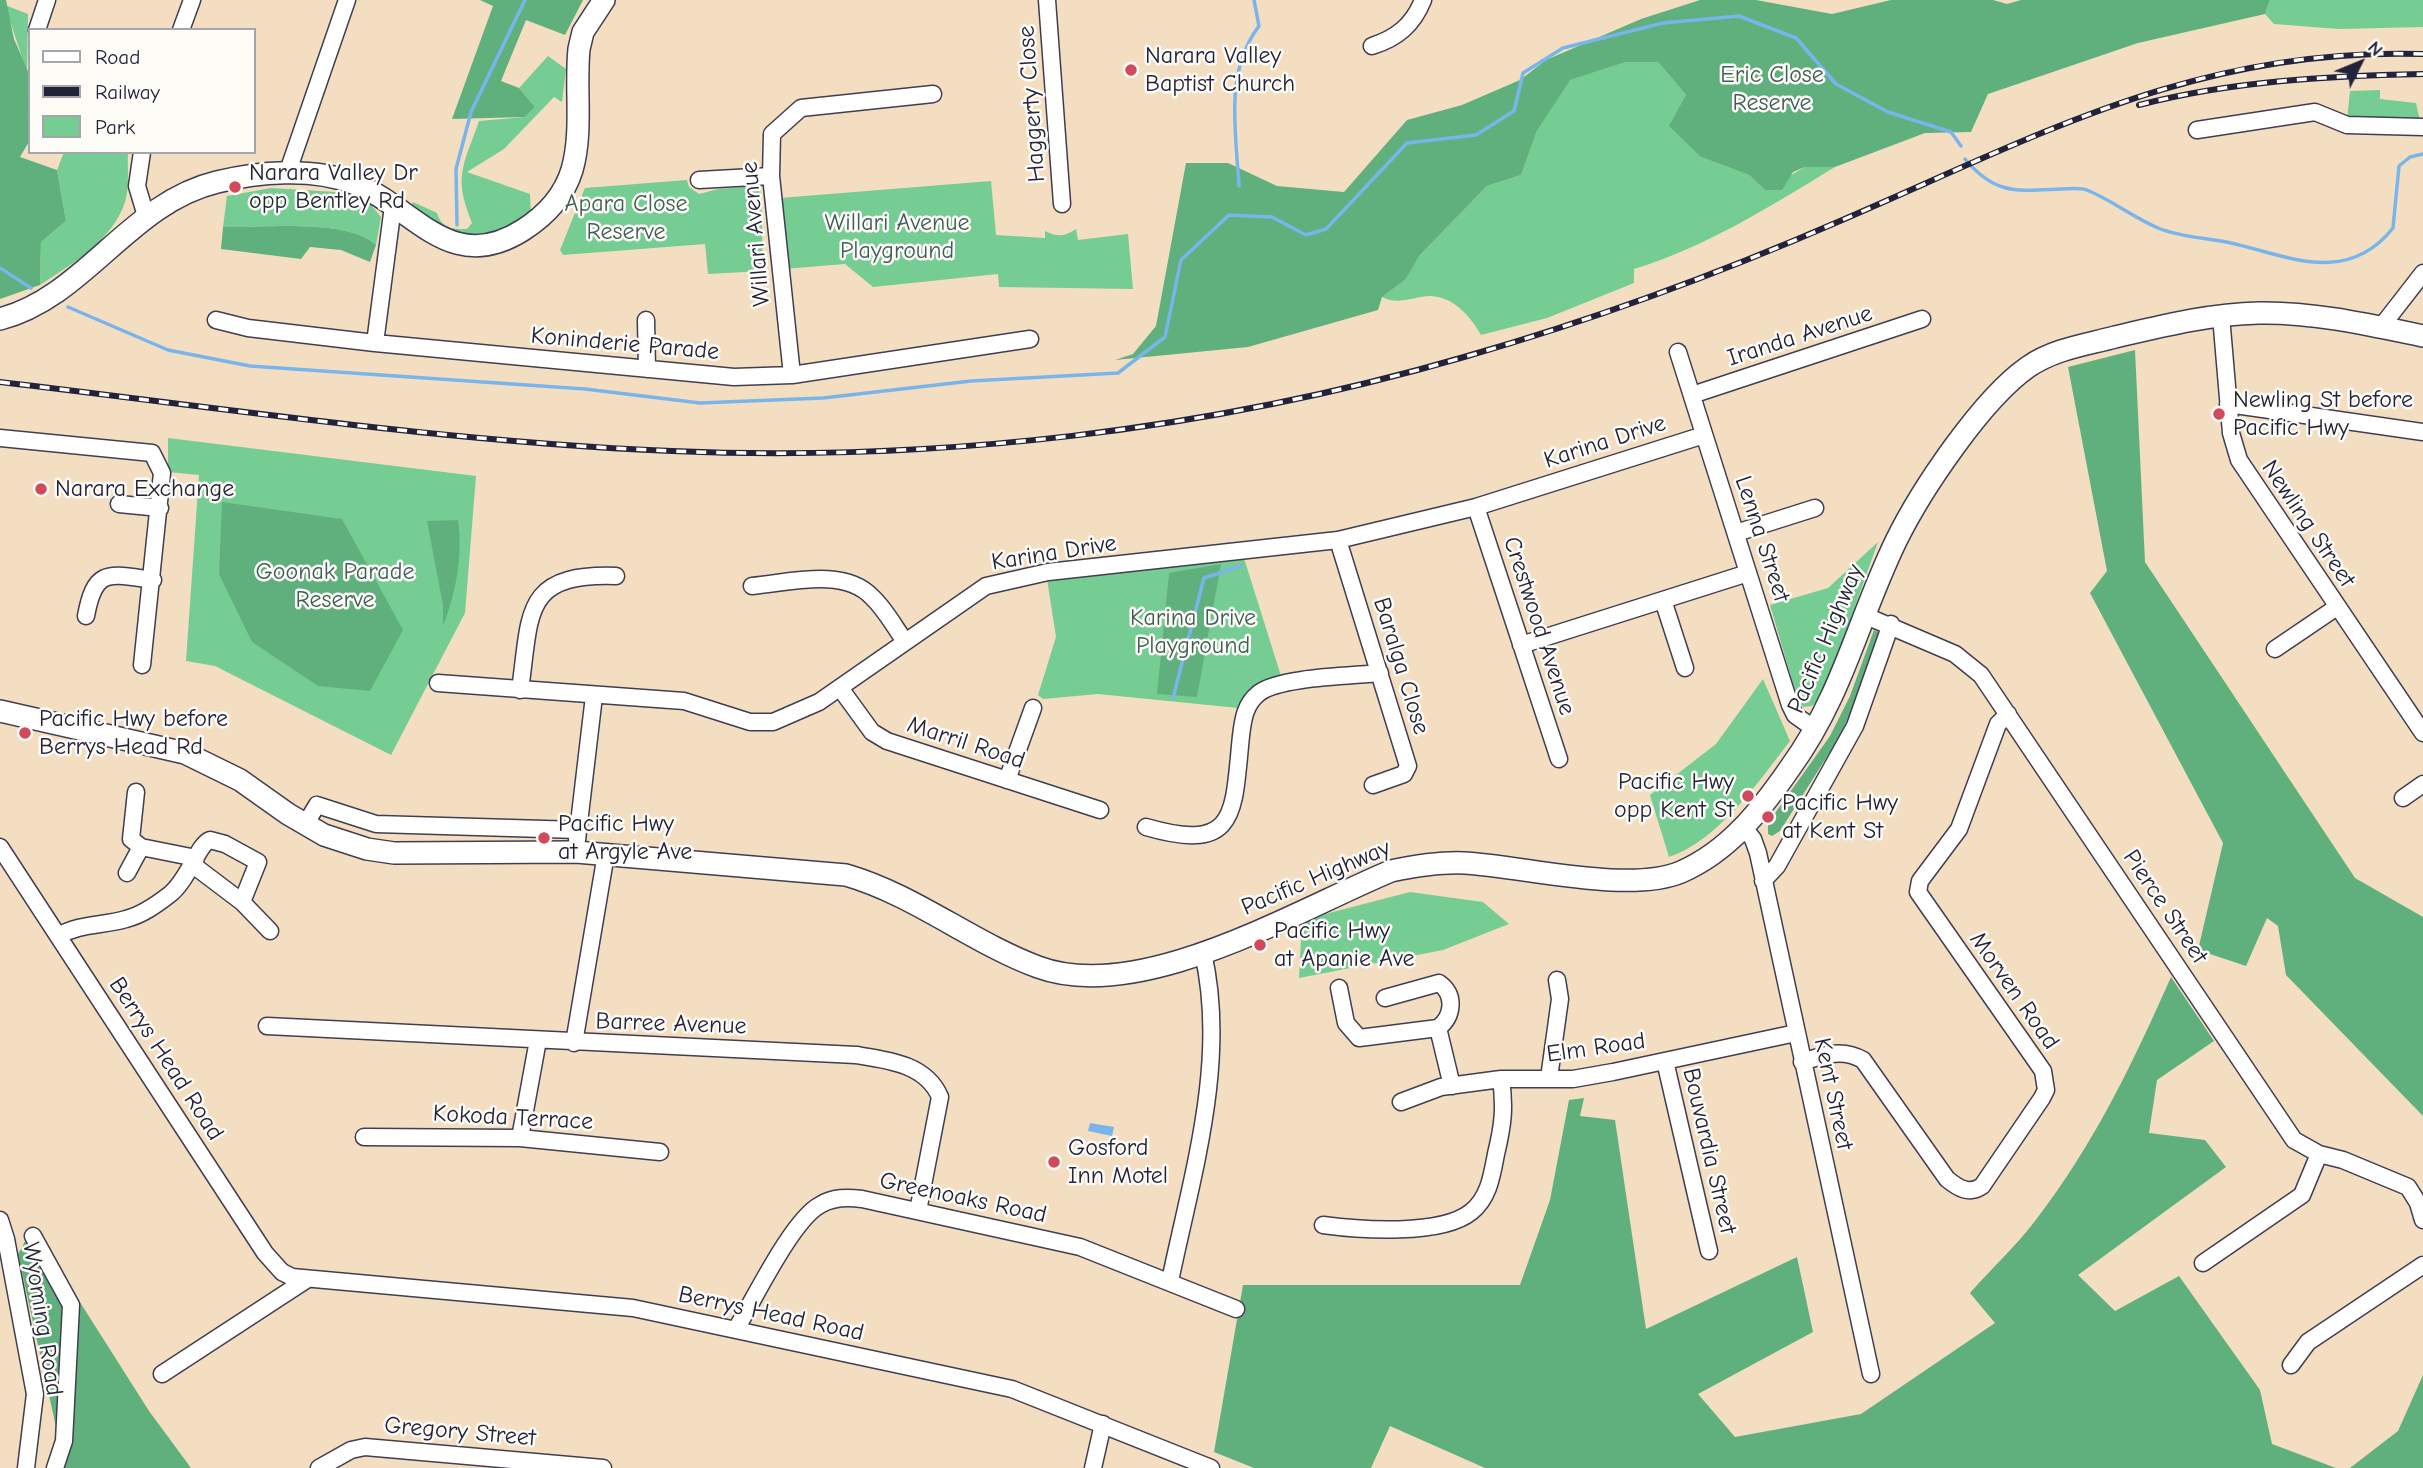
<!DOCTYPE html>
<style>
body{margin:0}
#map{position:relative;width:2423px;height:1468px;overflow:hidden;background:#f3dec1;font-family:"Comic Neue",sans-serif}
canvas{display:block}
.legend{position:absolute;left:28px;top:28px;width:228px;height:126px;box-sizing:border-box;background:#fdfcf7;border:2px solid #a5a5ac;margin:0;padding:9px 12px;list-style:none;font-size:21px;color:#22223b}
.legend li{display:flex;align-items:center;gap:14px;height:35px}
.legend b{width:35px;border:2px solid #a5a5ac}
.north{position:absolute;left:2325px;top:28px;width:70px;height:70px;-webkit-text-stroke:5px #fdfcf7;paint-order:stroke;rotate:47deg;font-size:19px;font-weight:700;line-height:28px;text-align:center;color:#22223b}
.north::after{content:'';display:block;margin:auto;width:24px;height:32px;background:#22223b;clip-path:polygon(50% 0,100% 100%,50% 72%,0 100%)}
</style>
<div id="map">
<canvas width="2423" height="1468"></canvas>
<ul class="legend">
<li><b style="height:9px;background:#fff"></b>Road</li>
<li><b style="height:9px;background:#22223b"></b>Railway</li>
<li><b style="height:19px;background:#75cd93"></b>Park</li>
</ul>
<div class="north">N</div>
</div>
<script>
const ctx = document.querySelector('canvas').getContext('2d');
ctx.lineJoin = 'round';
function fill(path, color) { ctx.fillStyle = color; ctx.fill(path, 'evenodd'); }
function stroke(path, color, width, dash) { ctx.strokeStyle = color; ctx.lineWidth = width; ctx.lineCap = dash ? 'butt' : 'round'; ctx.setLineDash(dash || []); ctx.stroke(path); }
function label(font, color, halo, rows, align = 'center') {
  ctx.font = font + ' "Comic Neue",sans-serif'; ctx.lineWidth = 5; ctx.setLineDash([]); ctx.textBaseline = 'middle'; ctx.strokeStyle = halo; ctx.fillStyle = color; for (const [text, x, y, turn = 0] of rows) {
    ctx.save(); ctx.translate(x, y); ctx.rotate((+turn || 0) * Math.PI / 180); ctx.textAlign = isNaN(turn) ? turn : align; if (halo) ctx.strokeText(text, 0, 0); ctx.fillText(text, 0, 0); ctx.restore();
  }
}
fill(new Path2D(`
 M2270 0H2423V27L2339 29 2274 24 2265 14Z
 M5 5 28 14 27 73Z
 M548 56 566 69 562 102 554 97 504 149 467 172 530 194 531 216C483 245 453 240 410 207L413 202 437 213C442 229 453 229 467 229L472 223C453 176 463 167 479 121L525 117 535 107 519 88Z
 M1626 62H1658L1686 95 1701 157 1749 175 1765 190 1805 167H1835C1771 206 1706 247 1634 269V283L1547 318 1481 335C1471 317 1454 297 1431 296 1413 296 1399 306 1382 297L1405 280 1414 261 1487 186 1521 175 1537 131 1569 80Z
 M2380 90V99L2416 103 2420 121 2347 120 2350 91Z
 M64 152H128C127 167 130 187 125 202 113 240 72 264 40 285L41 242 66 221 57 170Z
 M687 180 689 187 699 194 718 189 753 186 761 193 763 271 708 274 705 244 563 255 560 250 585 188Z
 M991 181 996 235 1045 238V231C1057 237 1064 237 1076 229L1078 240 1128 234 1133 289 999 287 998 274 873 287 845 264 784 269 780 198Z
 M271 188 351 193 370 204 381 217 376 245C348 218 262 228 223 227L227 196Z
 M168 438 476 476 465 613 391 755 215 666 186 661 199 475 168 472Z
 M1878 542 1824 693 1812 706 1803 707 1798 701 1770 605 1828 588Z
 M1243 555 1281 676C1260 680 1248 689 1238 708L1098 694 1043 699 1038 695 1056 637 1047 579Z
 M1763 679 1790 741C1759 781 1718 841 1669 857L1650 795 1716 744Z
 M1410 892 1483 902 1509 924 1443 950 1299 978 1302 920Z`), '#75cd93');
fill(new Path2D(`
 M0 0H6L14 39 30 76V140L20 157 57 170 66 221 41 242 40 285 0 299Z
 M480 0H583L565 35 526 20 501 81 519 88 535 107 525 117 452 119 493 6Z
 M1700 0H1756L1832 14 1891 0H1993L2007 4 2021 0H2270L2265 14 2138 43 1988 94 1971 132 1925 133 1835 167H1805L1793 172 1782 190H1765L1749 175 1701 157 1669 126 1686 95 1658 62H1626L1570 80 1537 131 1521 175 1487 186 1419 256 1405 280 1382 297 1378 310 1248 347 1115 360 1133 354 1156 326 1186 163H1228L1277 186 1344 192 1407 120 1462 105 1520 80 1546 60 1641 19Z
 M223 227C262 228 348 218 376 245L370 262 341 250 310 247 301 259 221 249Z
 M2135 350 2145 562 2355 878 2423 917V1116L2286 975 2278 926 2267 918 2246 966 2198 950 2223 843 2090 593 2107 571 2068 367Z
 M222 502 342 519 403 630 370 691 318 686 252 642 219 574Z
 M458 520C463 556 456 593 443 626V605L427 521Z
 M1221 564 1197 697 1157 694 1169 573Z
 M1874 630 1878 632V637L1864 682 1840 736 1780 831 1772 836 1768 834V823L1830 736 1850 696Z
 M2171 977 2214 1041 2157 1080 2149 1133 2205 1140 2226 1167 2078 1275 2115 1311 2179 1276 2260 1390 2272 1444 2336 1468H1485L1390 1426 1371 1468H1254L1214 1452 1243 1285H1520L1550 1200 1569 1100 1584 1098 1580 1116 1615 1120 1646 1329 1797 1257 1813 1332 1698 1394 1735 1437 1861 1414 1995 1323 1970 1293C1991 1269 2016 1246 2035 1221 2093 1146 2133 1063 2171 977Z
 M28 1236 45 1247 149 1411 191 1468H65L18 1254Z
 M2423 1375V1468H2350L2398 1431Z`), '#60b07d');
fill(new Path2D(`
 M1090 1123 1114 1127 1112 1136 1088 1131Z`), '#79b5eb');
stroke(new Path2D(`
 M1965 159C1995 195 2016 191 2060 189 2069 189 2079 187 2087 190 2111 200 2133 217 2158 228 2179 237 2207 238 2231 243 2288 256 2347 286 2393 228L2399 166 2410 157 2423 154
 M1239 186C1236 132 1224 72 1259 26L1254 0
 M457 225 456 169 471 112 525 0
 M0 268 31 288
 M68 307 168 350 250 366 585 389 700 403 823 398 971 381 1118 373 1165 337 1181 260 1229 215 1272 217 1306 235 1326 229 1407 143 1476 135 1514 111 1523 73 1563 48 1663 23 1739 16 1796 38 1836 84 1888 112 1951 132 1961 146
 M1173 698 1204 578 1241 566`), '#79b5eb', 3.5);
const minor = new Path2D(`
 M1047 0 1062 204
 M37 30 47 0
 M181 30 192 0
 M1372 46C1397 38 1413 25 1423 0
 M2197 130 2315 112 2347 125 2423 127
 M142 152 137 186 146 216
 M287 174 347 0
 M699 180 771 176
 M2221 316 2231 433 2239 460 2423 733
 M216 320 248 328 375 343 734 377 792 375 1030 339
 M646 320 647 369
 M2381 327 2423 273
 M375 343 393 206
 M1678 352 1790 705 1795 715 1816 730
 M792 375 771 176 772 134 801 108 933 94
 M1692 395 1922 319
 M2228 404 2423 432
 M0 438 152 453 162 473 142 665
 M119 504 160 508
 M1476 507 1559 759
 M1736 533 1815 508
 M1338 540 1408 766 1404 774 1373 785
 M752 586C788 583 844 567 872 597 885 609 894 626 904 640
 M1663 600 1685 668
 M86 616C95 567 109 574 153 580
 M1866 616 1955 654 1981 675 2294 1140 2319 1154 2343 1160 2408 1187 2418 1203 2423 1220
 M1521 645 1748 573
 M2275 649 2337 607
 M438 683 684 701 750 722H773L819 702 986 586 1048 572 1338 540 1476 507 1704 435
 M840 688 872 732 887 741 1100 810
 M520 690C531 613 522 573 616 576
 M1007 780 1033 708
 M2403 798 2423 784
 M305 825 317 805 376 824 578 830
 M1146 827C1239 854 1233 812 1241 736 1243 719 1245 704 1259 693 1279 677 1352 676 1380 673
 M1744 828 1753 839 1758 853 1871 1374
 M577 840 594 696
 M0 847 265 1253 282 1272 292 1277 633 1308 1012 1389 1211 1468
 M141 847 196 858
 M193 865 242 902 270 931
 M127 873 141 847 131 839 136 792
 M1763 881 1777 866 1855 726 1891 624
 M58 936C81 923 102 926 126 919 142 915 156 905 169 895 188 881 198 844 210 840L225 844 258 862 242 902
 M1339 988 1346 1023 1359 1038 1438 1028
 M1385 998 1439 983C1456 995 1453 1017 1438 1028L1452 1086
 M267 1026 856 1055C888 1060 926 1064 940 1097L918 1211
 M574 1043 606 854
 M1665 1061 1709 1251
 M1802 1062C1824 1055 1842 1048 1863 1060L1947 1179C1958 1188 1969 1195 1982 1186L2042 1098 2046 1090 2043 1071 1918 892 1920 881 1959 829 1998 724 2008 714
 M1549 1078 1560 999 1557 980
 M1401 1102 1441 1087 1501 1079H1573L1613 1072 1796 1033
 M364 1137 520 1138 660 1152
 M520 1138 538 1040
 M0 1220 6 1239 35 1394 26 1468
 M1323 1225C1360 1230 1441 1236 1471 1212 1489 1198 1492 1175 1496 1154 1503 1125 1505 1108 1501 1079
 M33 1236 71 1305 64 1441 55 1468
 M2203 1263 2302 1195 2319 1154
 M1170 1281C1192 1175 1228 1061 1203 953
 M736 1329C754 1300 792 1220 820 1205 833 1197 847 1197 862 1199L1080 1247 1236 1309
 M2291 1365 2308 1342 2423 1265
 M162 1374 306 1280
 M319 1468 351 1450 365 1447 603 1468
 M1093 1468 1103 1424`);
const major = new Path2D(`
 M0 319C85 297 129 203 217 182 258 172 312 167 353 183 414 206 449 277 523 230 545 216 564 196 572 170 583 132 575 88 579 49L583 32 604 0
 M0 711 185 753 240 780 288 814 324 835 367 849 394 853 576 852 846 875C915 895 971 942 1038 967 1140 1005 1297 910 1391 871 1415 866 1439 862 1464 863 1522 866 1629 894 1681 872 1729 851 1761 810 1790 768 1843 695 1858 619 1896 541 1921 490 1982 399 2028 367 2054 349 2085 345 2115 337 2162 326 2210 314 2259 313 2313 312 2370 325 2423 336`);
stroke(minor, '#413e4f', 19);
stroke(major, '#413e4f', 24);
stroke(minor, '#fff', 16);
stroke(major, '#fff', 21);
const rail = new Path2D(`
 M2139 105C2232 81 2327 76 2423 74
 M0 382C223 408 447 442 672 451 937 462 1209 431 1464 357 1593 320 1718 274 1840 221 2040 135 2197 47 2423 54`);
stroke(rail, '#22223b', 6);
stroke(rail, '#fdfcf7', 3.5, [10]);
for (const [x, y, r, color] of [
 [1131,70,7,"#d1495b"],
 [235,187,7,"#d1495b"],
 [2219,414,7,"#d1495b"],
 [41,489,7,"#d1495b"],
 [25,733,7,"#d1495b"],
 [1748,796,7,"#d1495b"],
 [1768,817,7,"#d1495b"],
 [544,838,7,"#d1495b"],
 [1260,945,7,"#d1495b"],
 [1054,1162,7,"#d1495b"]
]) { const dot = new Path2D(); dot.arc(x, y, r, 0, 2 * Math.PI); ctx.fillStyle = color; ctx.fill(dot); stroke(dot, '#fdfcf7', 2.5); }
label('24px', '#22223b', '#fdfcf7', [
 ["Narara Valley",1145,56],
 ["Baptist Church",1145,84],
 ["Narara Valley Dr",249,173],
 ["opp Bentley Rd",249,201],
 ["Newling St before",2233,400],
 ["Pacific Hwy",2233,428],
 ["Narara Exchange",55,489],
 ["Pacific Hwy before",39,719],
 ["Berrys Head Rd",39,747],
 ["Pacific Hwy",1734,782,"right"],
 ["opp Kent St",1734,810,"right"],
 ["Pacific Hwy",1782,803],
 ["at Kent St",1782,831],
 ["Pacific Hwy",558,824],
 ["at Argyle Ave",558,852],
 ["Pacific Hwy",1274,931],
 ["at Apanie Ave",1274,959],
 ["Gosford",1068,1148],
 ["Inn Motel",1068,1176]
], 'left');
label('24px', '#3f5e5a', '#fdfcf7', [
 ["Eric Close",1772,75],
 ["Reserve",1772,103],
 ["Apara Close",626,204],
 ["Reserve",626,232],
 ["Willari Avenue",897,223],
 ["Playground",897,251],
 ["Goonak Parade",335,572],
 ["Reserve",335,600],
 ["Karina Drive",1193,618],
 ["Playground",1193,646]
]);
label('24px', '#22223b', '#fdfcf7', [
 ["Haggerty Close",1032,104,-94],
 ["Willari Avenue",756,234,-95],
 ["Iranda Avenue",1800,336,-18],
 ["Koninderie Parade",625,344,5],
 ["Karina Drive",1605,442,-18],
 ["Newling Street",2308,524,56],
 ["Lenna Street",1762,539,72],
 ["Karina Drive",1054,553,-9],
 ["Crestwood Avenue",1539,626,72],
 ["Pacific Highway",1826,639,-67],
 ["Baralga Close",1401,666,73],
 ["Marril Road",966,743,18],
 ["Pacific Highway",1316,878,-23],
 ["Pierce Street",2165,907,56],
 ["Morven Road",2014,991,55],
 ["Barree Avenue",671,1024,2],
 ["Elm Road",1596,1048,-8],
 ["Berrys Head Road",166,1059,57],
 ["Kent Street",1833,1094,78],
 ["Kokoda Terrace",513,1118,3],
 ["Bouvardia Street",1709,1151,77],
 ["Greenoaks Road",963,1198,12],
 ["Berrys Head Road",771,1314,12],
 ["Wyoming Road",42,1319,81],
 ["Gregory Street",460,1432,5]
]);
</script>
